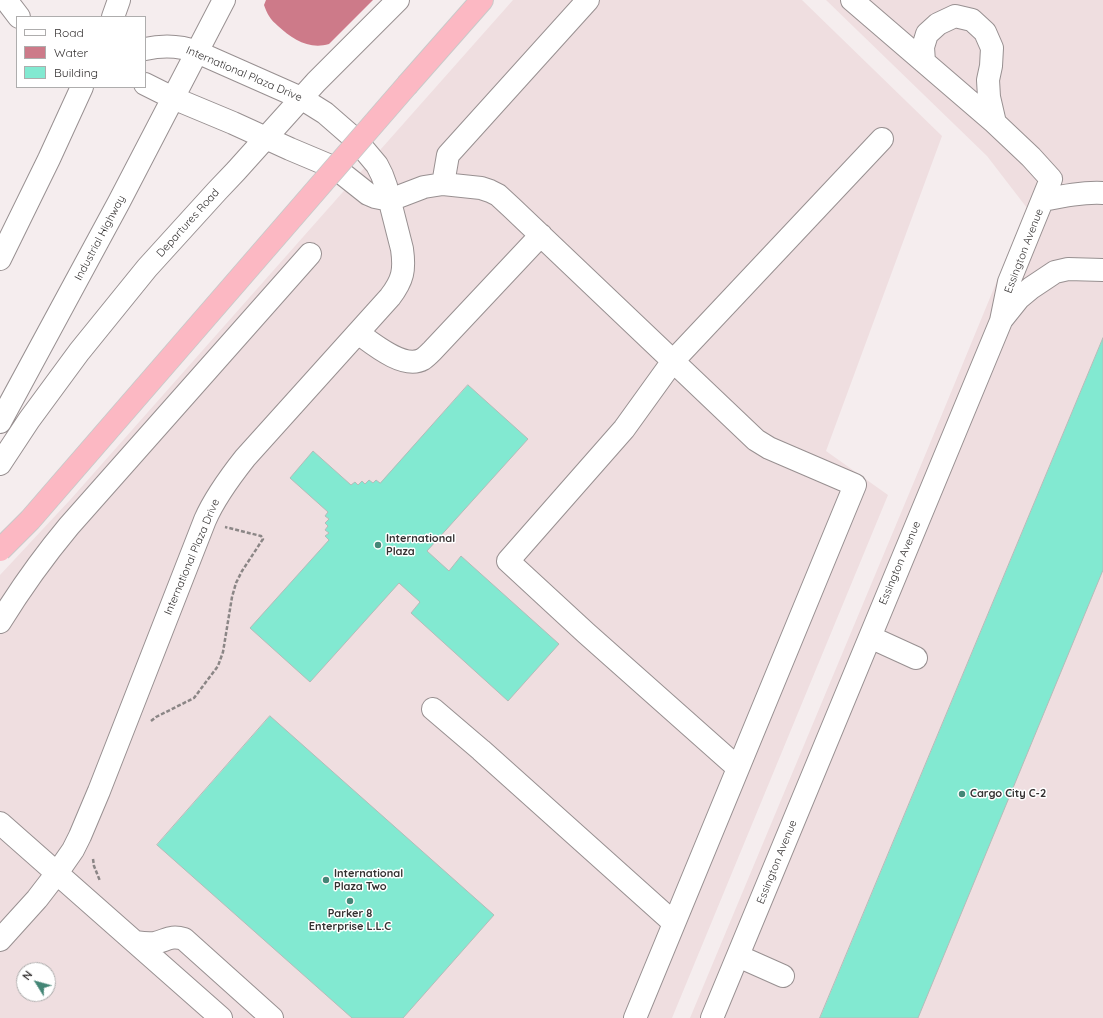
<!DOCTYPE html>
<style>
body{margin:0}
#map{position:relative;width:1103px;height:1018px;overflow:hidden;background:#f5edee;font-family:Quicksand,sans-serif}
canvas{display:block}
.legend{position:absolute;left:16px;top:16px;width:130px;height:72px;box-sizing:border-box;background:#fff;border:1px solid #aeadad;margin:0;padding:5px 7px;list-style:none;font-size:12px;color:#343131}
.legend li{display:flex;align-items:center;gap:8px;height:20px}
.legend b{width:20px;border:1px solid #aeadad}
.north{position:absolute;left:16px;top:962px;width:40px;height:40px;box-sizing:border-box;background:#fff;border:1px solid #aeadad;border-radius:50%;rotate:307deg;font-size:11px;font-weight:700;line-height:16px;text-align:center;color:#343131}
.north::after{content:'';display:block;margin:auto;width:14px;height:18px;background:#448676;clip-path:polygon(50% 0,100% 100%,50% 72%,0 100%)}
</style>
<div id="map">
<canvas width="1103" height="1018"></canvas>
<ul class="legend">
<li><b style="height:5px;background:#fff"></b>Road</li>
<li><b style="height:11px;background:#cd7a89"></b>Water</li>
<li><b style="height:11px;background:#82e9d1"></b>Building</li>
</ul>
<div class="north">N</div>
</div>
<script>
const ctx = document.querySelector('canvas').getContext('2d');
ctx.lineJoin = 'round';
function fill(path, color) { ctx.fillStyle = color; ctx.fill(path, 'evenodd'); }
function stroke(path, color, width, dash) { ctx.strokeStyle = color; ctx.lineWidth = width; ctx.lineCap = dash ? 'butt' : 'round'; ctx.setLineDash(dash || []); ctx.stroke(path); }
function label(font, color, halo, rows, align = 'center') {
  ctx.font = font + ' Quicksand,sans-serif'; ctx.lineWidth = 3; ctx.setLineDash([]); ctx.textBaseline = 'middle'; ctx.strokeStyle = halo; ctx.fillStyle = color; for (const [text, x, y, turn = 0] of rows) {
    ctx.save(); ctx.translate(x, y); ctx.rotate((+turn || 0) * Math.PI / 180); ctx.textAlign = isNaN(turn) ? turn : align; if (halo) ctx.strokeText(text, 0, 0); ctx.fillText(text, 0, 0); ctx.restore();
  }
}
fill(new Path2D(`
 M513 0H802L942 136 826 451 888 495 672 1018H0V575L70 500ZM24 970H48V994H24Z
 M826 0H1103V1018H690L926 453 1027 208 987 156Z`), '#efdee0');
fill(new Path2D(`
 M266 0H373L329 44C309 50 292 39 278 26 275 23 271 20 269 16 267 13 265 8 264 5Z`), '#cd7a89');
const building = new Path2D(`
 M1103 338V570L918 1018H820Z
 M468 385 528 439 427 551 449 571 461 556 559 644 508 701 411 613 420 602 399 583 310 682 250 628 329 540 325 536 329 533 325 530 328 526 325 523 329 519 325 516 328 512 290 478 313 451 351 485 355 482 358 485 362 481 365 484 369 480 373 483 376 480 380 483Z
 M270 716 494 915 403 1018H352L157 845Z`);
fill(building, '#82e9d1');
stroke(building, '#b4bcb9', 1);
const minor = new Path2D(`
 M6 0 19 17
 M113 17 119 0
 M924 62 923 47 927 34 938 24 955 16 972 20 985 32 992 48 991 66 988 80 989 97 995 123
 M145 84 173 98 233 123 290 149 328 165 339 171 368 194 375 197 390 200
 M443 184 448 155 588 0
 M390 200 424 187 443 184 481 188 490 191 498 195 511 207 756 440 769 448 855 485 635 1018
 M1043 200C1063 196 1083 192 1103 193
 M0 259 49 159 82 87
 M1003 318 1019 298 1031 288 1055 272 1068 269 1103 270
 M358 333C373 344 404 370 423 359 426 357 429 354 432 351L541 235
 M0 422 119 202 224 0
 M0 464 29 420 79 352 147 268 217 191 236 171 316 82 398 0
 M0 622C21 588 44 556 69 526L310 254
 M870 637 916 658
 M433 709 481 750 674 923
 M738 768 586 633 508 561 624 429 673 361 882 139
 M0 823 221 1018
 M0 940 37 899 57 873 73 850 80 836 99 791 205 520C215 497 230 477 245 458L390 297C403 280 405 270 402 249L386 186 382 175 377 165 356 140 325 113 301 98 197 52C179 45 163 45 145 49
 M135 942C142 943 148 944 155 943 167 940 171 935 184 939L272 1018
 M738 956 783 976
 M712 1018 1001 321 1009 282 1051 179 1031 157 995 123 852 0`);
const highway = new Path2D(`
 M408 84 482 0`);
stroke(minor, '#989091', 24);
stroke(highway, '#cac9c9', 24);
stroke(new Path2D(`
 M151 721 156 717 194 698 218 666 223 652 232 597 236 583 242 571 263 539 261 536 225 527
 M93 859 94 866 100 881`), '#8b8686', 2.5, [4, 2]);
stroke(minor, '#fff', 22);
stroke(highway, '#fcb8c3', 22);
const highwayBridge = new Path2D(`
 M0 550 30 520 408 84`);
stroke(highwayBridge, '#cac9c9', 24, []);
stroke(highwayBridge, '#fcb8c3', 22);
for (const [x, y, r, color] of [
 [378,545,4,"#448676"],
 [962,794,4,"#448676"],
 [326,880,4,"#448676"],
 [350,901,4,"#448676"]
]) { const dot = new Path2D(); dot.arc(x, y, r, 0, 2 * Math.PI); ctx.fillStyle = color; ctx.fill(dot); stroke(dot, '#fff', 1.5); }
label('11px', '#343131', '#fff', [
 ["International Plaza Drive",244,74,23],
 ["Departures Road",188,223,-48],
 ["Industrial Highway",100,238,-62],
 ["Essington Avenue",1024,251,-69],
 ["International Plaza Drive",192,557,-67],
 ["Essington Avenue",900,563,-67],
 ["Essington Avenue",777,862,-68]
]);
label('bold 11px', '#343131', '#fff', [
 ["International",386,539],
 ["Plaza",386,552],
 ["Cargo City C-2",970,794],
 ["International",334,874],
 ["Plaza Two",334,887],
 ["Parker 8",350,914,"center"],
 ["Enterprise L.L.C",350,927,"center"]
], 'left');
</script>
